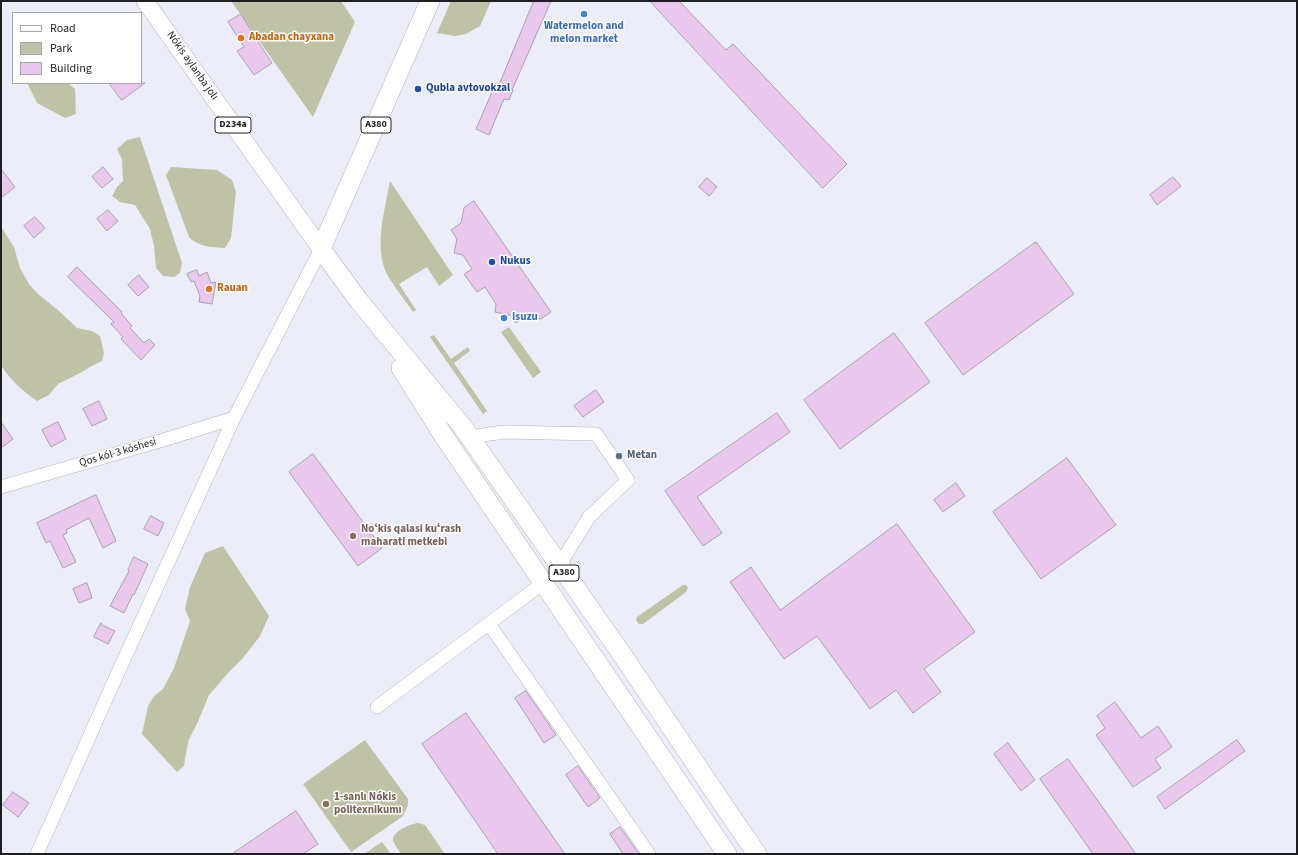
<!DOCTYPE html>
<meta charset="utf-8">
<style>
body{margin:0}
#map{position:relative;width:1298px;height:855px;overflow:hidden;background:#ebedf9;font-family:"Source Sans 3",sans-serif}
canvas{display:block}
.frame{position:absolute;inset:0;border:2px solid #1f1f23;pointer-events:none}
.legend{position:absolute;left:12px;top:12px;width:130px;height:72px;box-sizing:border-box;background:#fff;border:1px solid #a5a5a7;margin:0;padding:5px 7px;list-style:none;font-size:12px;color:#1f1f23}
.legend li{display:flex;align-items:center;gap:8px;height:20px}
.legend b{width:20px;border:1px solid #a5a5a7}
</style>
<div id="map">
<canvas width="1298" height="855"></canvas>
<div class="frame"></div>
<ul class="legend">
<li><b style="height:5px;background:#fff"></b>Road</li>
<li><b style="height:11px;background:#bfc2a4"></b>Park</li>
<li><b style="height:11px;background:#eac7ed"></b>Building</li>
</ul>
</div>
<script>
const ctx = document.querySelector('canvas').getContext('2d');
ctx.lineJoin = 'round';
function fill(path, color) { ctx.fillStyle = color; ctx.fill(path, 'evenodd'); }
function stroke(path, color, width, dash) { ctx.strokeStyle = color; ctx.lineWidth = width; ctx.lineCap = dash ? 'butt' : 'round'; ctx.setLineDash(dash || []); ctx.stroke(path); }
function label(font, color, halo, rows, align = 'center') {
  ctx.font = font + ' "Source Sans 3",sans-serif'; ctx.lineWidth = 3; ctx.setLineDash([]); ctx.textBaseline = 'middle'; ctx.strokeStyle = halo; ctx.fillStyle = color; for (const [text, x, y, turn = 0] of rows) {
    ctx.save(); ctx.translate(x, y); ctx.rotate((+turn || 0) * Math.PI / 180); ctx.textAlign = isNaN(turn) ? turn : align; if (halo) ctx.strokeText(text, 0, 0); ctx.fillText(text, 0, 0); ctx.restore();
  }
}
fill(new Path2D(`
 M231 1H341L355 22 313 117Z
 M451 1H491L480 26 466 34 455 36 437 33Z
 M27 83H68L75 89 76 114 65 118 37 103Z
 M140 137 182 263 180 273 174 277 163 276 156 268 154 246 150 229 135 205 120 202 112 196 117 187 123 181 122 159 117 149 127 140Z
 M171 167 217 170 232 180 236 192 231 238 225 248C212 247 198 247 189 237L166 175Z
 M390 181 453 275 439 286 427 267 399 284 416 310 413 312C405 300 395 288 388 276 373 250 385 209 390 181Z
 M1 227 14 247 20 268 29 284 38 294 58 310 77 328 92 331 100 336 104 353 102 361 92 366 80 373 58 384 49 395 37 401C23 391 10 380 1 365Z
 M509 327 541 372 533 378 501 332Z
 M434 335 451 359 468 347 470 351 454 363 487 411 483 414 430 337Z
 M223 546 269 616 260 636 243 658 228 673 209 695 197 724 189 739 186 753 184 766 177 772 142 734 148 706 154 696 163 689 174 668 190 621 185 609 190 587 205 553Z
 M683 585H686L688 588 686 592 643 624H639L636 620 637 617Z
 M365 740 408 799V805L403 816 351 852 303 784Z
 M418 823 425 825 445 854H401C399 850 394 845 393 840 393 831 410 824 418 823Z
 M382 842 391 854H364Z`), '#bfc2a4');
const building = new Path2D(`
 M534 1H551L512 90H513L509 100 504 99 489 135 476 129 496 83 499 84Z
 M650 1H679L726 50 733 44 847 164 823 188Z
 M241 14 253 34 272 63 254 75 237 51 244 47 228 22Z
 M109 83H145L122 100Z
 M103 167 113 179 102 188 92 177Z
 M1 169 15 187 1 198Z
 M1173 177 1181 186 1157 205 1150 195Z
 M707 178 717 187 709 196 699 187Z
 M474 201 551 312 541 319 526 316 516 323 510 315 495 312 496 304 485 287 477 292 464 274 472 269 463 255 454 253 457 239 451 230 461 223 464 208Z
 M108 210 118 221 107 231 97 219Z
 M35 217 45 228 34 238 24 226Z
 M1036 242 1074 294 963 375 925 323Z
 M77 267 122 312 121 313 132 326 130 328 144 343 149 339 155 345 141 360 121 339 123 337 111 324 114 322 68 277Z
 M197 270 199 276 207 272 211 283 216 282 212 304 199 302 200 296 194 281 191 282 187 274Z
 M139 275 149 287 138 296 128 285Z
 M894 333 930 382 840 449 804 400Z
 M596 390 604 402 583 417 574 406Z
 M99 401 107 419 92 426 83 409Z
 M777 413 790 432 697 497 722 533 703 546 665 491Z
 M1 422 13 439 1 448Z
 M58 422 66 439 51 447 42 430Z
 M313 454 382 548 358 566 289 472Z
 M1067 458 1116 525 1041 579 993 512Z
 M956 483 965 496 943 512 934 500Z
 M96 495 116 541 103 548 89 518 66 530 67 533 63 535 76 562 63 568 50 541 46 543 37 523Z
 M151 516 164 523 158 536 144 529Z
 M897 524 975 632 924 669 941 692 913 713 896 690 870 709 817 636 784 659 730 582 751 567 780 610Z
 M134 557 148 564 134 595 133 594 124 613 110 606 129 571 128 570Z
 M87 583 92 598 79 603 73 589Z
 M101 623 102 625 115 631 108 644 94 637Z
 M526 691 556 735 544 743 515 698Z
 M1115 702 1141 738 1158 726 1172 747 1155 759 1161 768 1133 787 1096 735 1105 728 1097 716Z
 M466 713 565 854H498L422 744Z
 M1237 740 1245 751 1165 809 1157 797Z
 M1008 743 1035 780 1021 791 994 754Z
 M1068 759 1136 854H1093L1040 779Z
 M578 766 600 798 588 807 566 775Z
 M13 792 29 803 18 817 3 805Z
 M296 811 318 844 303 854H232Z
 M620 827 639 854H623L610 834Z`);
fill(building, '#eac7ed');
stroke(building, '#aaa1aa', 1);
const minor = new Path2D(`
 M469 437 504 432 596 434 628 480 589 517 559 566
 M1 487 170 438 234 418
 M489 624 649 854
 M377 707 543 583
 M37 854 111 688 234 418 321 249`);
const major = new Path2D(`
 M145 1 321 249`);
const highway = new Path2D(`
 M430 1 321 249 359 301 462 426 619 650 724 806 757 854
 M401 368 443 435 727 854`);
stroke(minor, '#b0b1bd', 14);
stroke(major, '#b0b1bd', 18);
stroke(highway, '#b0b1bd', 20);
stroke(minor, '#fff', 13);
stroke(major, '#fff', 17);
stroke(highway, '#fff', 19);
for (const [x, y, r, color] of [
 [584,14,4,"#3f7fe0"],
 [241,38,4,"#e8710a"],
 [418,89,4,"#1a4fb4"],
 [492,262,4,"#1a4fb4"],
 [209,289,4,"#e8710a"],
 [504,318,4,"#3f7fe0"],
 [619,456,4,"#5c6f8a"],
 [353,536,4,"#8d6e63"],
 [326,804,4,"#8d6e63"]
]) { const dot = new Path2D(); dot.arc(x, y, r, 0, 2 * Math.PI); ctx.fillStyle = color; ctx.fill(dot); stroke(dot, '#fff', 1.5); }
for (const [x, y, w] of [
 [233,125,36],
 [376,125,30],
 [564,573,30]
]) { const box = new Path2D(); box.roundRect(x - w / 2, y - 8, w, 16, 3); ctx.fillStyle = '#fff'; ctx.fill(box); stroke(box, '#1f1f23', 1); }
label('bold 10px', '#1f1f23', null, [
 ["D234a",233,125],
 ["A380",376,125],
 ["A380",564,573]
]);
label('bold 11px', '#366cbe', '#fff', [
 ["Watermelon and",584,27],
 ["melon market",584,40],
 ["Isuzu",512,318,"left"]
]);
label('bold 11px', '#c56008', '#fff', [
 ["Abadan chayxana",249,38],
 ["Rauan",217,289]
], 'left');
label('11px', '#1f1f23', '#fff', [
 ["Nókis aylanba jolı",192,66,55],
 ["Qos kól-3 kóshesi",118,453,-16]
]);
label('bold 11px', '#164399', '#fff', [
 ["Qubla avtovokzal",426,89],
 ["Nukus",500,262]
], 'left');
label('bold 11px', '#4e5e75', '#fff', [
 ["Metan",627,456]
], 'left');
label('bold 11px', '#785e54', '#fff', [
 ["Noʻkis qalasi kuʻrash",361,530],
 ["maharati metkebi",361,543],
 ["1-sanlı Nókis",334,798],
 ["politexnikumı",334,811]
], 'left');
</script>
